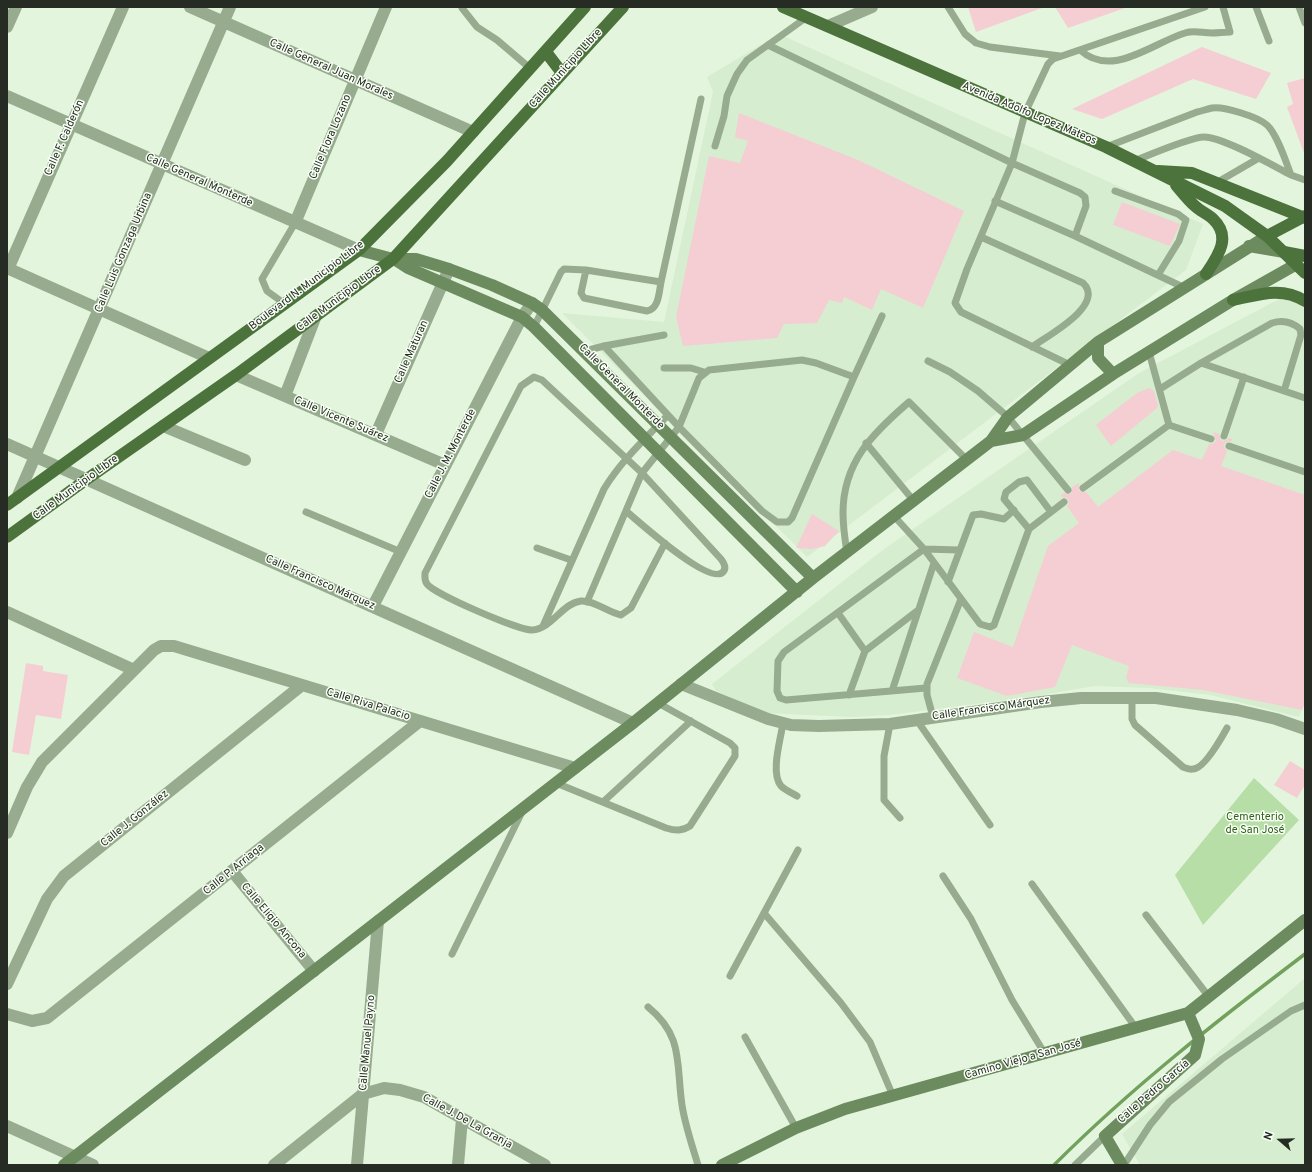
<!DOCTYPE html>
<meta charset="utf-8">
<style>
body{margin:0}
#map{position:relative;width:1312px;height:1172px;overflow:hidden;background:#e4f5de;font-family:Overpass,sans-serif}
canvas{display:block}
.frame{position:absolute;inset:0;border:8px solid #262c23;pointer-events:none}
.north{position:absolute;left:1260px;top:1120px;width:40px;height:40px;-webkit-text-stroke:3px #f8fff5;paint-order:stroke;rotate:290deg;font-size:11px;font-weight:700;line-height:16px;text-align:center;color:#262c23}
.north::after{content:'';display:block;margin:auto;width:14px;height:18px;background:#262c23;clip-path:polygon(50% 0,100% 100%,50% 72%,0 100%)}
</style>
<div id="map">
<canvas width="1312" height="1172"></canvas>
<div class="frame"></div>
<div class="north">N</div>
</div>
<script>
const ctx = document.querySelector('canvas').getContext('2d');
ctx.lineJoin = 'round';
function fill(path, color) { ctx.fillStyle = color; ctx.fill(path, 'evenodd'); }
function stroke(path, color, width, dash) { ctx.strokeStyle = color; ctx.lineWidth = width; ctx.lineCap = dash ? 'butt' : 'round'; ctx.setLineDash(dash || []); ctx.stroke(path); }
function label(font, color, halo, rows, align = 'center') {
  ctx.font = font + ' Overpass,sans-serif'; ctx.lineWidth = 3; ctx.setLineDash([]); ctx.textBaseline = 'middle'; ctx.strokeStyle = halo; ctx.fillStyle = color; for (const [text, x, y, turn = 0] of rows) {
    ctx.save(); ctx.translate(x, y); ctx.rotate((+turn || 0) * Math.PI / 180); ctx.textAlign = isNaN(turn) ? turn : align; if (halo) ctx.strokeText(text, 0, 0); ctx.fillText(text, 0, 0); ctx.restore();
  }
}
fill(new Path2D(`
 M779 34 1203 224 1186 270 807 557 562 313 664 322 713 92 707 77Z
 M1281 298H1291L1305 308V703L1299 717 1210 695 1149 688 1095 686 1030 697 890 715 852 717 763 713 716 691 712 684 884 549 1139 373Z
 M1305 978V1165H1140L1122 1134Z`), '#d7edcf');
fill(new Path2D(`
 M1254 778 1299 820 1203 925 1175 875Z`), '#b6dea6');
stroke(new Path2D(`
 M1054 1165C1132 1087 1218 1020 1305 954`), '#72a15e', 3.5);
fill(new Path2D(`
 M968 7H1042V8L976 32Z
 M1055 7H1124L1125 8 1068 28Z
 M1202 47 1271 73 1256 99 1193 79 1102 119 1072 109Z
 M1305 78V153H1304L1287 107 1293 104 1287 83Z
 M739 113 858 160 964 211 923 308 881 289 872 310 844 297 842 303 829 300 817 323 784 324 777 338 683 346 676 317 709 156 740 163 748 141 735 137Z
 M1122 202 1180 224 1170 246 1113 225Z
 M1149 388 1154 391 1158 405 1157 408 1111 446 1096 425 1137 393Z
 M1213 432 1219 434 1220 439 1223 441 1229 438 1232 439 1231 442 1228 441 1224 444V447L1227 451 1221 466 1305 495V703L1302 710 1203 690 1129 683 1126 678 1129 666 1072 645 1055 687 1007 696 957 678 974 632 1013 647 1048 546 1079 523 1067 506 1069 504 1068 499 1060 496 1064 493 1071 494 1072 487 1079 483V491L1086 492 1098 507 1173 450 1202 460 1209 444H1212L1216 441Z
 M812 514 839 531 825 546 812 549 796 548Z
 M26 663 43 666V671L68 675 61 719 36 715 29 755 12 752Z
 M1290 761 1305 770V785L1297 798 1274 785Z`), '#f4ced3');
stroke(new Path2D(`
 M948 7 965 34 976 43 990 47 1060 56
 M1256 7 1269 41
 M1299 7 1305 23
 M462 8 477 27 497 40 531 69
 M768 45 1012 163 1080 193 1085 197 1086 206 1075 236
 M1080 50C1112 79 1152 43 1185 33 1194 30 1202 33 1212 33 1218 33 1224 32 1230 32L1223 7
 M715 146 724 116 727 96 737 74 747 60 807 17
 M1106 147 1197 112C1202 111 1207 109 1212 108 1224 106 1258 117 1267 125 1277 134 1286 162 1291 175L1305 180
 M1134 161C1149 155 1191 137 1204 137 1223 137 1272 165 1291 175
 M1216 183 1259 158
 M1115 191 1178 214 1186 220 1179 241 1158 275
 M995 201 1075 236 1185 288
 M981 237 1083 283C1106 305 1047 336 1032 347
 M586 270 581 293 584 298 647 311C659 309 659 292 661 282
 M285 304 267 291 262 279 295 223
 M534 327 561 272 564 269 586 270 661 282 701 99
 M604 346 679 427 762 511 777 522H788L792 518 854 377 816 363 802 360 709 370 699 378 679 427 642 473 721 559C724 563 727 568 723 572 710 586 639 522 626 511
 M585 351 604 346 664 335
 M1149 352 1169 425
 M928 361 950 372 978 391 1008 417 1068 490
 M1201 363 1305 398
 M1070 365 961 312 955 303 967 269 1012 163 1025 113 1048 64 1053 59 1205 7
 M664 368H691L704 372
 M854 377 882 316
 M1160 389 1201 363 1272 323C1282 320 1292 322 1300 329L1301 335 1284 391
 M1224 436 1244 377
 M866 443 913 500
 M1229 446 1305 472
 M1083 488 1169 425 1211 439
 M306 512 401 552
 M894 516 924 549 980 624 990 627 994 625 1029 529 1064 502
 M1029 529 1004 499 1006 492 1019 482 1027 480 1051 512
 M537 548 571 560
 M847 553C845 540 843 526 843 513 843 462 873 433 909 402L966 459
 M948 582 973 515 981 514 1004 519 1014 510
 M587 602 642 473 542 380 534 377 521 386 425 573C425 577 424 580 427 584 434 594 520 631 532 630 552 629 562 603 581 601 594 600 609 613 621 615L631 608 665 543
 M838 613 865 651
 M543 626 604 489C621 461 645 439 668 415
 M926 688 786 700 780 698 777 691 778 661 784 652 924 549 959 550
 M892 691 934 563
 M849 695 865 651 917 611
 M1132 698V719L1135 725 1183 767C1186 768 1190 770 1193 769 1204 769 1222 737 1227 728
 M933 717 927 695V684L961 599
 M916 719 990 825
 M783 723C781 738 770 773 781 786 785 790 792 793 797 796
 M890 724 884 756V800L900 818
 M556 783 666 828C676 831 682 831 690 826L735 756V748L730 743 658 703
 M603 802 691 721
 M943 876 971 919 1012 1000 1045 1054
 M1032 884 1136 1028
 M764 913 841 1003 870 1042 893 1096
 M1146 915 1209 997
 M452 954 522 812
 M730 976 798 850
 M648 1007C684 1036 676 1064 682 1105 685 1125 692 1145 698 1165
 M745 1037 796 1128
 M1075 1165 1105 1136
 M1124 1165 1150 1125 1169 1102 1222 1059 1291 1011 1305 1005`), '#97ac8e', 7);
stroke(new Path2D(`
 M190 7 473 132
 M828 26 872 7
 M7 27 16 7
 M7 96 359 250
 M295 223 386 7
 M7 268 209 358
 M8 269 123 7
 M236 375 445 465
 M285 396 315 318
 M163 426 245 460
 M376 434 449 269
 M7 444 633 723
 M17 498 230 7
 M373 606 522 317 532 303
 M7 612 134 670
 M681 684 768 719 791 725 819 726 890 724 1041 702 1081 698H1156L1237 710 1276 719 1305 729
 M7 833 27 787 42 762 154 650 161 646H174L575 768
 M232 871 314 971
 M7 984 47 899 64 876 302 685
 M7 1014 32 1021 47 1018 420 721
 M7 1126 93 1165
 M274 1165 363 1094 384 1088 400 1090 424 1097 545 1165
 M357 1165 378 921
 M458 1165 462 1119`), '#97ac8e', 12);
stroke(new Path2D(`
 M1249 246 1284 252
 M359 250 393 259H416L449 269 492 285 532 303 542 310 813 578
 M394 259 408 268 522 317 534 327 797 592
 M1098 342V358L1113 374
 M991 441 1023 435 1113 374 1233 300 1295 265
 M64 1165 633 723 813 578 991 441 1008 417 1098 342 1267 236
 M722 1165 796 1128 845 1109 1188 1013 1305 920
 M1122 1165 1105 1136 1195 1055 1199 1039 1188 1013`), '#6c8b5f', 12);
stroke(new Path2D(`
 M783 7 1106 147 1225 206 1267 236 1305 273
 M546 52 562 73
 M1158 171 1192 173 1305 218
 M1176 185C1182 192 1188 200 1195 206 1200 211 1208 214 1213 219 1232 237 1218 256 1206 274
 M1267 236 1305 216
 M1284 252 1305 256
 M1233 300C1258 295 1281 286 1305 301
 M7 505 359 250 447 161 585 7
 M7 537 87 479 236 375 393 259 623 7`), '#4d733d', 12);
label('11px', '#262c23', '#f8fff5', [
 ["Calle Municipio Libre",566,69,-48],
 ["Calle General Juan Morales",331,70,24],
 ["Avenida Adolfo Lopez Mateos",1029,114,23],
 ["Calle Flora Lozano",331,137,-67],
 ["Calle F. Calderón",65,138,-66],
 ["Calle General Monterde",199,181,24],
 ["Calle Luis Gonzaga Urbina",124,253,-67],
 ["Boulevard N. Municipio Libre",307,286,-37],
 ["Calle Municipio Libre",339,299,-37],
 ["Calle Maturan",412,352,-66],
 ["Calle General Monterde",621,387,45],
 ["Calle Vicente Suárez",341,420,23],
 ["Calle J. M. Monterde",451,454,-63],
 ["Calle Municipio Libre",76,488,-36],
 ["Calle Francisco Márquez",320,583,24],
 ["Calle Riva Palacio",368,705,17],
 ["Calle Francisco Márquez",991,709,-8],
 ["Calle J. González",135,819,-39],
 ["Calle P. Arriaga",234,870,-39],
 ["Calle Eligio Ancona",273,921,50],
 ["Calle Manuel Payno",368,1043,-85],
 ["Camino Viejo a San José",1023,1060,-16],
 ["Calle Pedro García",1154,1092,-41],
 ["Calle J. De La Granja",467,1122,29]
]);
label('11px', '#35621e', '#f8fff5', [
 ["Cementerio",1255,818],
 ["de San José",1255,831]
]);
</script>
